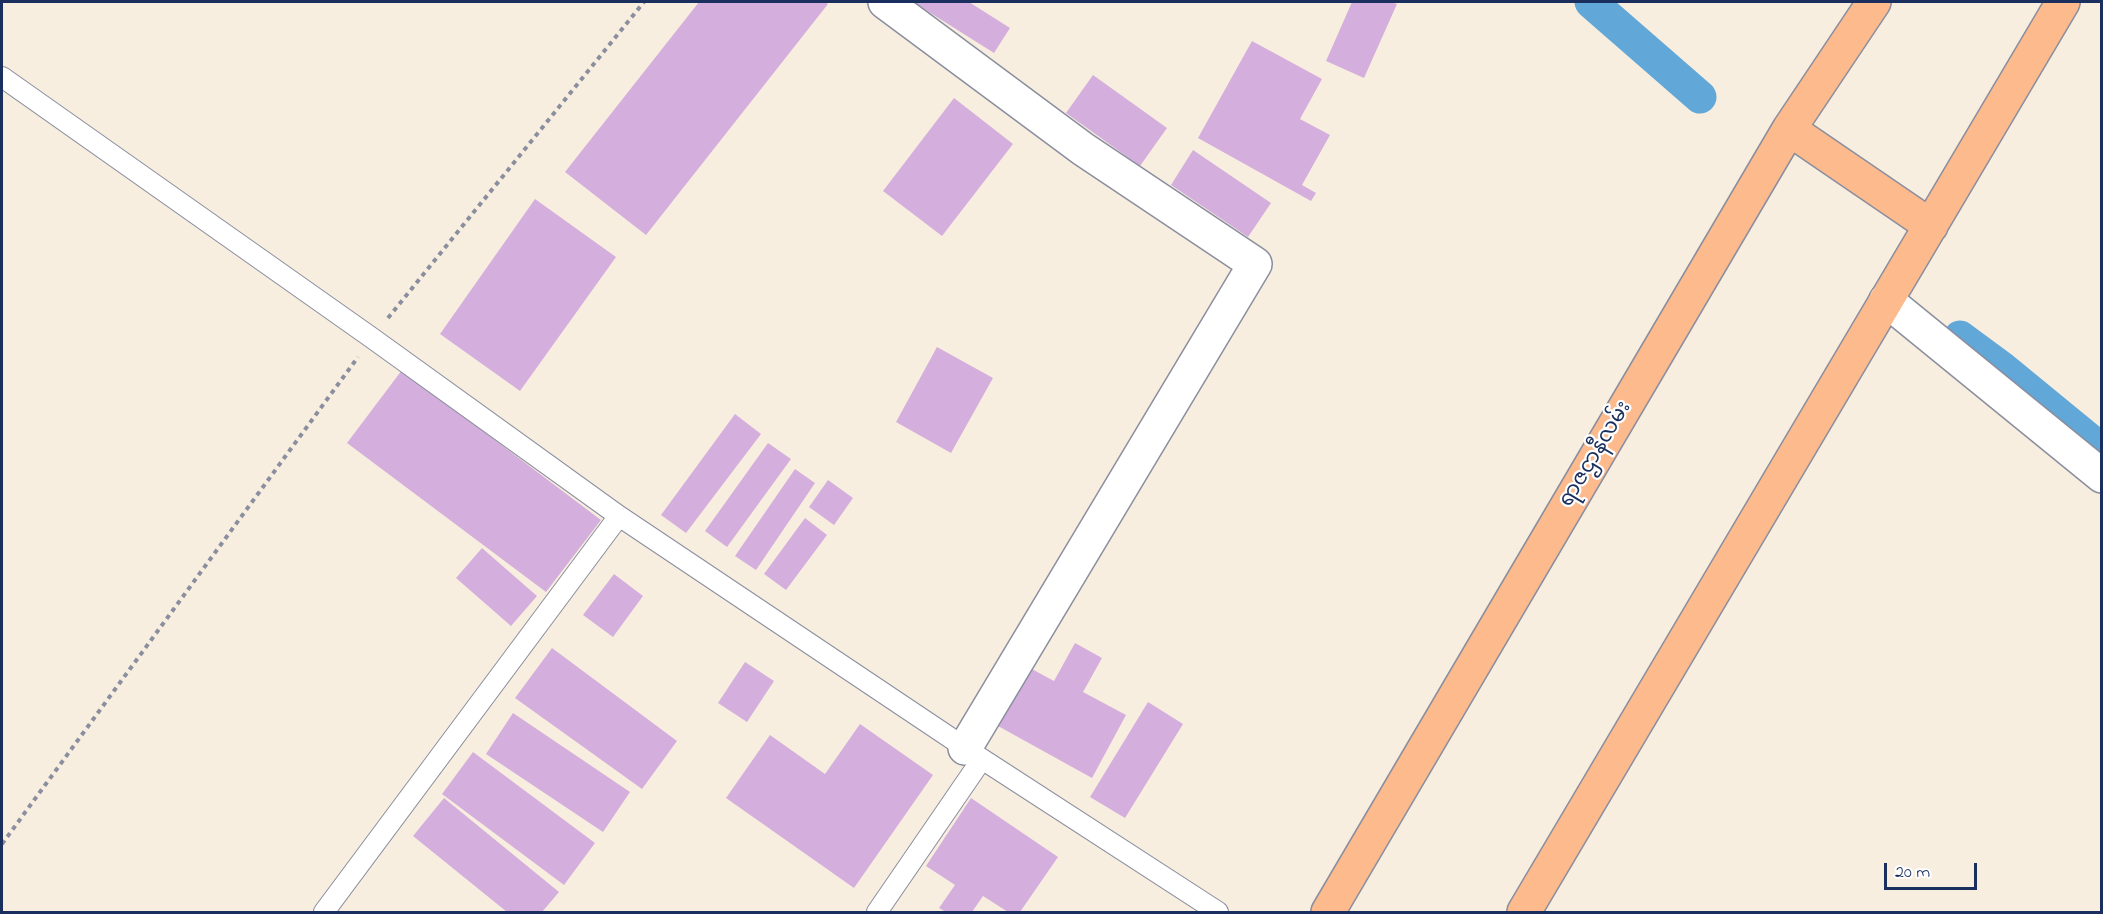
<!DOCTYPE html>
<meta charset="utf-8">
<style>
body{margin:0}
#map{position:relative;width:2103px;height:914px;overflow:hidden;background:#f8eedf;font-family:"Indie Flower",sans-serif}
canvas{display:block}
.frame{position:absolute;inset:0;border:3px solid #1b2f5e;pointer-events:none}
.scale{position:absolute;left:1884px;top:863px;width:93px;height:27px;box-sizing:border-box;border:3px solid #1b2f5e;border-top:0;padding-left:8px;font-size:18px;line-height:21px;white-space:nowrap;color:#1b2f5e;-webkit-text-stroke:4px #fff;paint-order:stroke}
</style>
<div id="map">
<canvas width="2103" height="914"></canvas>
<div class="frame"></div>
<div class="scale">20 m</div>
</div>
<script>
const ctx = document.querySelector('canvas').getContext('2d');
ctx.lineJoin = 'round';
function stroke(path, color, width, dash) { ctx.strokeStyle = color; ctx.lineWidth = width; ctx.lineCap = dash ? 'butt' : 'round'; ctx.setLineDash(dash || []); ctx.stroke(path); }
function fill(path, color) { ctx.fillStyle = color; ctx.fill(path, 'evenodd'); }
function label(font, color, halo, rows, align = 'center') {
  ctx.font = font + ' "Indie Flower","Noto Sans Myanmar",sans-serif'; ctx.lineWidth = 4.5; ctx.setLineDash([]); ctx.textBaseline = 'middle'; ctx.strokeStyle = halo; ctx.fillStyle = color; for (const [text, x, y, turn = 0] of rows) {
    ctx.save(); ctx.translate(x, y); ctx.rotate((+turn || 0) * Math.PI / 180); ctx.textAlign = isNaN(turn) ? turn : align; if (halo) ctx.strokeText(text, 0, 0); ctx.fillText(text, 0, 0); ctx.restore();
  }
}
stroke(new Path2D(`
 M1591 2 1700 97
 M1960 337 2002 368 2102 450`), '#61a7d7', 33);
fill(new Path2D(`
 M699 2H825L828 4 646 235 565 172Z
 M913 2H969L1010 28 994 53Z
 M1352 2H1391L1397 4 1364 78 1326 61Z
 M1252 41 1322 79 1300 119 1330 135 1302 185 1316 193 1311 201 1198 138Z
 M1093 75 1167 128 1140 166 1066 113Z
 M954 98 1013 144 942 236 883 191Z
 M1193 150 1271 203 1248 237 1171 185Z
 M535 199 616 257 520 391 440 334Z
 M937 347 993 378 951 453 896 422Z
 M402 370 601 520 546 592 347 443Z
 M735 414 761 434 686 533 661 515Z
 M768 443 791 459 727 547 705 531Z
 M795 469 815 483 756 570 735 556Z
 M828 480 853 498 834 525 809 507Z
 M805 518 827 535 786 590 764 574Z
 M482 548 537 596 511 626 456 578Z
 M614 574 643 596 613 637 583 615Z
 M1075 643 1102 658 1083 692 1126 715 1092 778 998 726 1030 668 1054 681Z
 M552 648 677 741 642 789 515 698Z
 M745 662 774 681 747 722 718 703Z
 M1148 702 1183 724 1125 818 1090 797Z
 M513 713 630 792 603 832 486 754Z
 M860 724 933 775 854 888 726 798 770 735 825 774Z
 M473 752 595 843 564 885 442 794Z
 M444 798 559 892 542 912H507L413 836Z
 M971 798 1058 857 1020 912H1008L983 896 972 912H946L939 908 955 885 926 866Z`), '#d4afdd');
const service = new Path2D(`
 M2 77 372 338 619 516 982 759 1218 912
 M324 912 619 516
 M877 912 982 759`);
const minor = new Path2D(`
 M885 2 1083 149 1255 264 965 748
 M1886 300 2102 476`);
const primary = new Path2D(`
 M1789 129 1931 226
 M1328 912 1789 129 1874 2
 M1524 912 2063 2`);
stroke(service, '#8a8e9e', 22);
stroke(minor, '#8a8e9e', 36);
stroke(primary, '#8a8e9e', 36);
stroke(new Path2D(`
 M388 318 644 2
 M2 844 358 357`), '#8a8e9e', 4, [4.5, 4.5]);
stroke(service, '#fff', 20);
stroke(minor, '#fff', 33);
stroke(primary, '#fcba8d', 33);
label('21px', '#1b2f5e', '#fff', [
 ["ရာဇဌာနီလမ်း",1597,455,-59]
]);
</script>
